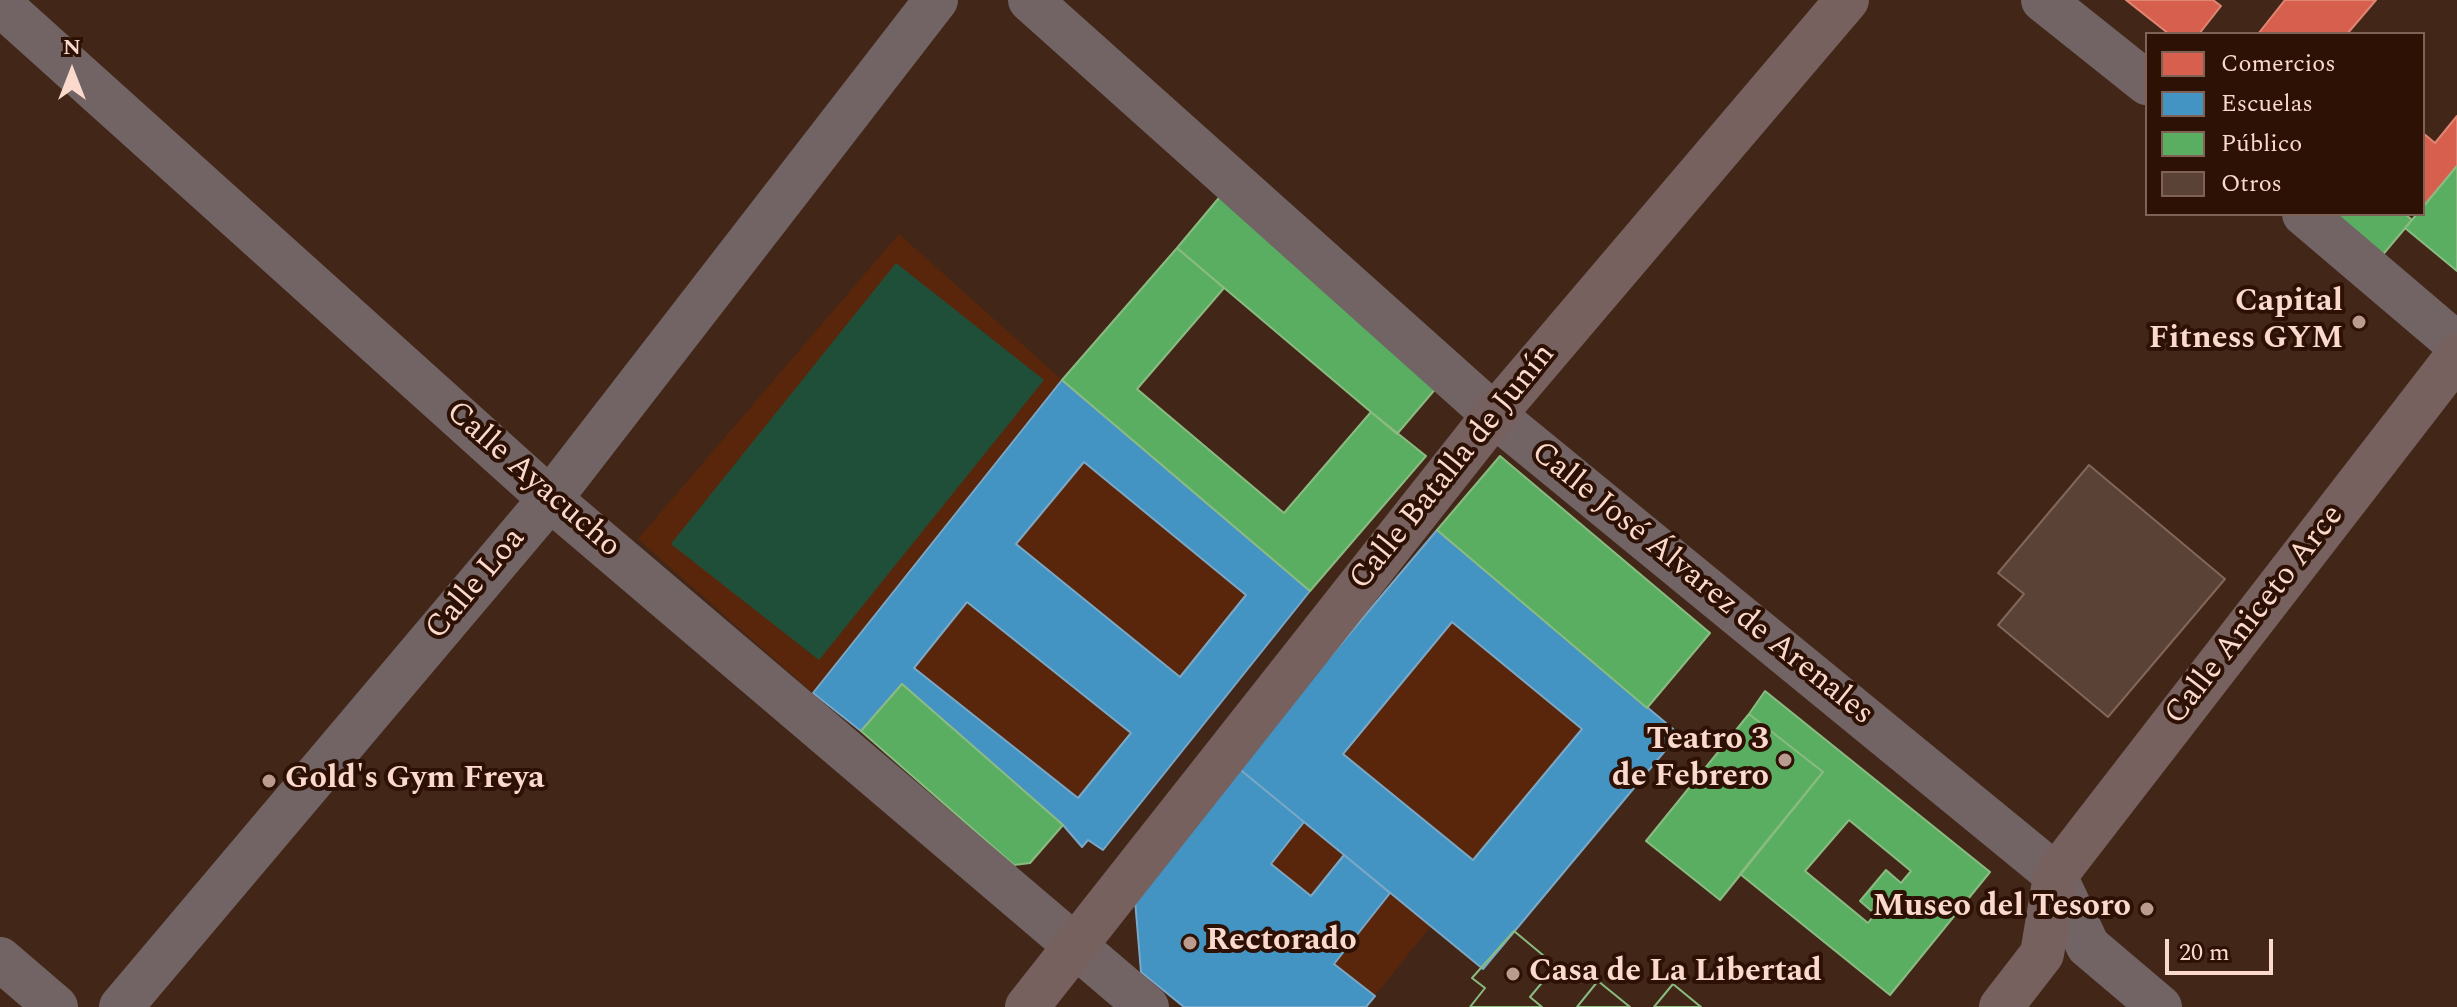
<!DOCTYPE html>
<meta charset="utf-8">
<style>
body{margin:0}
#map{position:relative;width:2457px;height:1007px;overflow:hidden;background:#422719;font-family:Spectral,serif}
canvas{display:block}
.legend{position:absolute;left:2145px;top:32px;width:280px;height:184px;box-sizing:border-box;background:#2d1105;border:2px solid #7f6155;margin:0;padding:10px 14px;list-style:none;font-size:24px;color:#fbdacd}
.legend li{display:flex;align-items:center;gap:16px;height:40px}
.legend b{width:40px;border:2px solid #7f6155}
.north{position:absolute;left:32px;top:32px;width:80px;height:80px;-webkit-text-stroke:6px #2d1105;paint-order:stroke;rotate:0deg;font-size:22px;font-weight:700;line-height:32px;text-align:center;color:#fbdacd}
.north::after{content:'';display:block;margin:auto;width:28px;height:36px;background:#fbdacd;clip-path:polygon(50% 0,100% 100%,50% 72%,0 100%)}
.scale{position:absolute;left:2165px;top:939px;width:108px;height:36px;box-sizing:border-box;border:4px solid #fbdacd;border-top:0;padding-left:10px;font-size:24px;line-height:28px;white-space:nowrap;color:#fbdacd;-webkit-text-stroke:6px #2d1105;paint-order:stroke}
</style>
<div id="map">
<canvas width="2457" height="1007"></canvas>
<ul class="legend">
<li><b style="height:22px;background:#d6604d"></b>Comercios</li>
<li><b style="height:22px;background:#4393c3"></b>Escuelas</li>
<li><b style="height:22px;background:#5aae61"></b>Público</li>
<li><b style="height:22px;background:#5b4236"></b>Otros</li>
</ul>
<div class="north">N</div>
<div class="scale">20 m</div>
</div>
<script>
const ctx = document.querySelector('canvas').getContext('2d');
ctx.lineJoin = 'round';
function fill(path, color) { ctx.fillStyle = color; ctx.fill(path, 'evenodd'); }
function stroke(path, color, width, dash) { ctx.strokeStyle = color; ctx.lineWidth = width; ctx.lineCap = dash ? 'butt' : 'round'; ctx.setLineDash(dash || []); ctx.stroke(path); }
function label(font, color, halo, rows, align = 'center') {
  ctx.font = font + ' Spectral,serif'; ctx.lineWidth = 8; ctx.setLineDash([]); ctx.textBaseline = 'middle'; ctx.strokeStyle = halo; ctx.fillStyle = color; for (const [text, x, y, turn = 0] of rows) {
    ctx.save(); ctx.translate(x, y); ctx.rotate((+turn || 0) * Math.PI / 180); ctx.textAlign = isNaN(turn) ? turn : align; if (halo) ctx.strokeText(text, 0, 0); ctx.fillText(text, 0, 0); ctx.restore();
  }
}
fill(new Path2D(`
 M899 234 1062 380 1310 591 1103 850 1088 840 1082 847 1063 825 813 693 638 539Z
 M1437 530 1679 734 1483 969 1431 926 1366 1007H1184L1141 972 1135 900 1237 767Z`), '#59260b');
fill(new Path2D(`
 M896 263 1044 380 819 660 671 544Z`), '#1f4f39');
const shops = new Path2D(`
 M2126 0H2213L2221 6 2199 34H2169Z
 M2285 0H2376L2347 34H2258Z
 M2457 116V166L2423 207V133L2435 143Z`);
fill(shops, '#d6604d');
stroke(shops, '#e18573', 2);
const schools = new Path2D(`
 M1062 380 1310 591 1103 850 1088 840 1082 847 1063 825 902 684 861 731 813 693ZM1084 462 1246 595 1180 677 1016 544ZM967 602 1131 733 1078 798 914 668Z
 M1437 530 1679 734 1483 969 1237 767ZM1452 622 1582 729 1473 860 1343 754Z
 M1237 767 1304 822 1271 864 1311 896 1344 855 1390 893 1334 964 1375 996 1366 1007H1184L1141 972 1135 900Z`);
fill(schools, '#4393c3');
stroke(schools, '#7aa8c6', 2);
const public = new Path2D(`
 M2457 166V271L2405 228 2417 214H2423V207Z
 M1223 193 1443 380 1397 434 1177 248Z
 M2327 214H2405L2412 220 2380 258Z
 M1177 248 1224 288 1137 389 1284 513 1371 412 1426 456 1310 591 1062 380Z
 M1500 456 1710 633 1647 708 1437 530Z
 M902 684 1063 825 1030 863 1014 865 861 731Z
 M1765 691 1990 872 1890 995 1740 874 1823 772 1749 714ZM1849 820 1911 871 1901 883 1886 870 1860 901 1875 914 1868 923 1805 871Z
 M1749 714 1823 772 1720 900 1646 841Z
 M1514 931 1556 966 1530 997 1542 1007H1470L1485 988 1472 978Z
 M1514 931 1556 966 1530 997 1542 1007H1470L1485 988 1472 978Z
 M1598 981 1630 1007H1577Z
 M1598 981 1630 1007H1577Z
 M1673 984 1701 1007H1654Z
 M1673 984 1701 1007H1654Z`);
fill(public, '#5aae61');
stroke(public, '#8abb81', 2);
const building = new Path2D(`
 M2089 465 2225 579 2108 717 1998 625 2024 594 1998 573Z`);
fill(building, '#5b4236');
stroke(building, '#81675a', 2);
stroke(new Path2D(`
 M1030 0 1494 415 2051 871 2055 876 2088 946 2160 1007
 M2043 0 2147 83
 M0 4 550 499 1147 1007
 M2304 214 2457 344
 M0 959 56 1007
 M121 1007 550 499 936 0`), '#726364', 44);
stroke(new Path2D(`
 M1027 1007 1494 415 1847 0
 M2001 1007 2042 954 2055 876 2457 356`), '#76615f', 44);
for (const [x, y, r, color] of [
 [2359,322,8,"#ba9b8e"],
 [1785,760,8,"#ba9b8e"],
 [269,781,8,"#ba9b8e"],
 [2147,909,8,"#ba9b8e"],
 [1190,943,8,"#ba9b8e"],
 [1513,974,8,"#ba9b8e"]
]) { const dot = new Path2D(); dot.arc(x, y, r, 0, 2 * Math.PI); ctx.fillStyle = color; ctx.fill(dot); stroke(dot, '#2d1105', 3); }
label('bold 32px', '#fbdacd', '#2d1105', [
 ["Capital",2343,304],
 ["Fitness GYM",2343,341],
 ["Teatro 3",1769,742],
 ["de Febrero",1769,779],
 ["Gold's Gym Freya",285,781,"left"],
 ["Museo del Tesoro",2131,909],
 ["Rectorado",1206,943,"left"],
 ["Casa de La Libertad",1529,974,"left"]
], 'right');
label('32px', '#fbdacd', '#2d1105', [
 ["Calle Batalla de Junín",1454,468,-51],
 ["Calle Ayacucho",532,481,41],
 ["Calle Loa",477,585,-50],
 ["Calle José Álvarez de Arenales",1701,585,39],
 ["Calle Aniceto Arce",2256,616,-52]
]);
</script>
